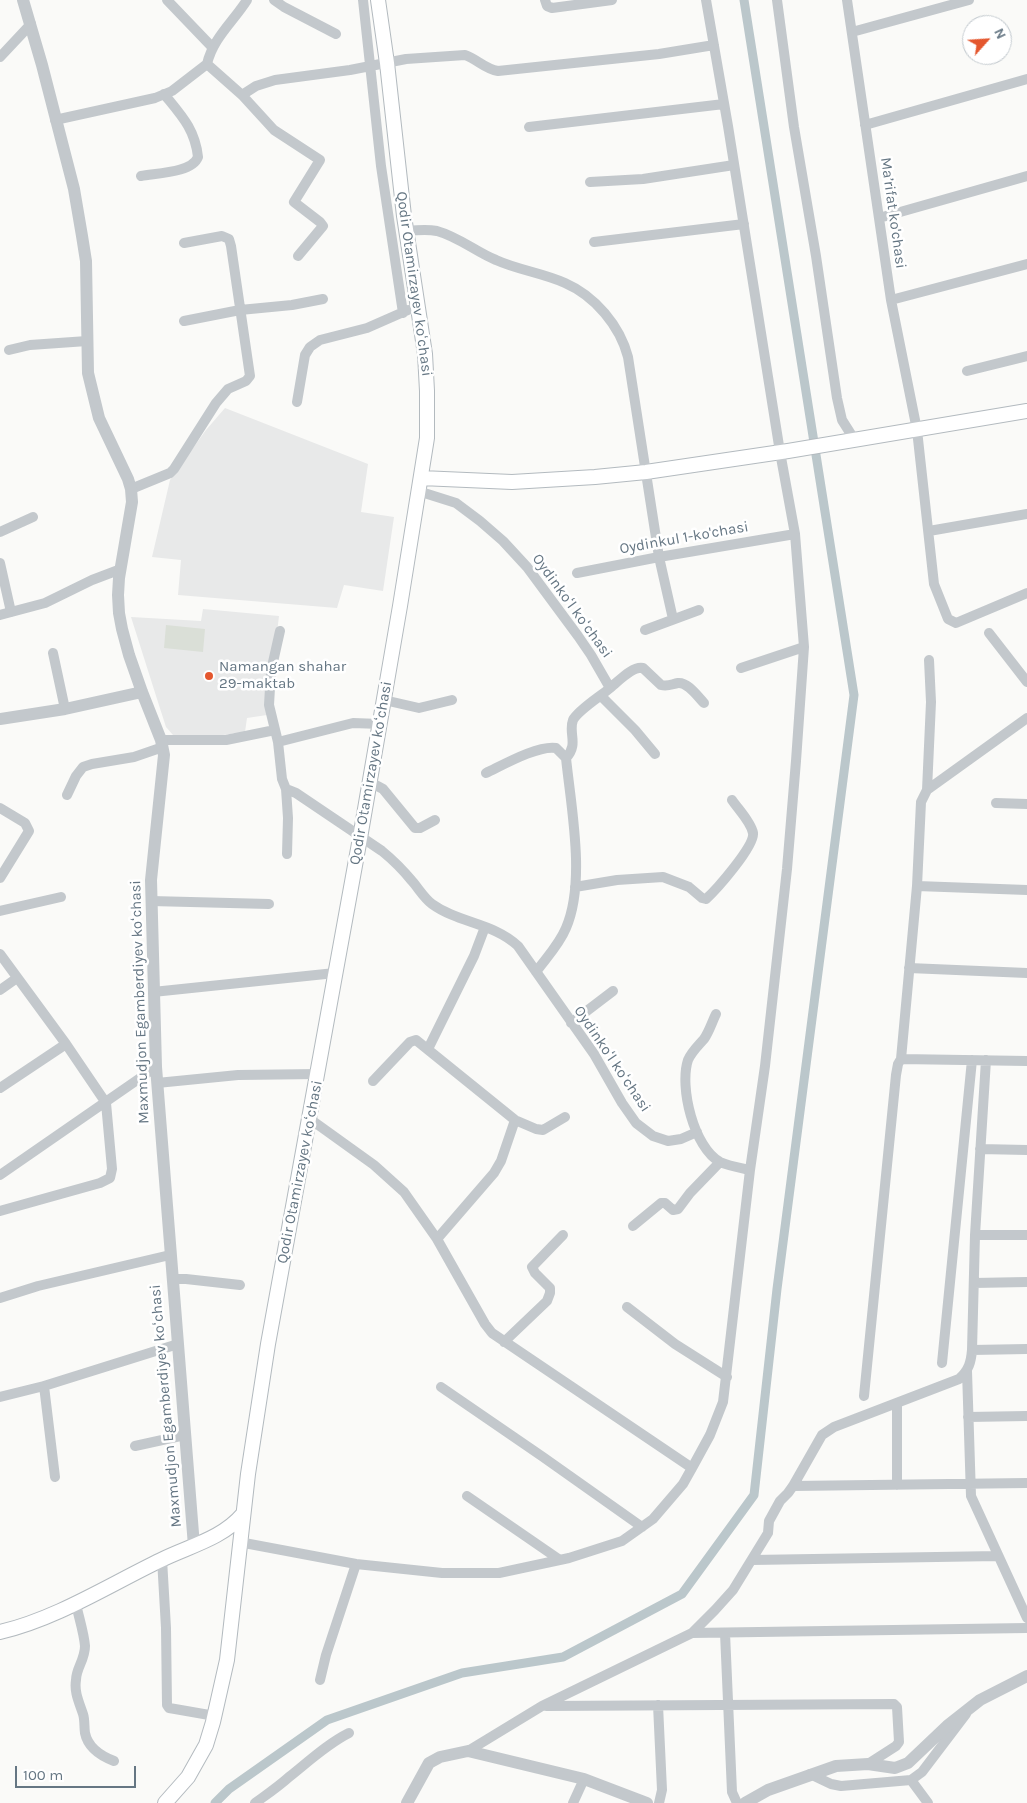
<!DOCTYPE html>
<meta charset="utf-8">
<style>
body{margin:0}
#map{position:relative;width:1027px;height:1803px;overflow:hidden;background:#fafaf8;font-family:Karla,sans-serif}
canvas{display:block}
.north{position:absolute;left:962px;top:15px;width:50px;height:50px;box-sizing:border-box;background:#fff;border:1px solid #c1c8cd;border-radius:50%;rotate:64deg;font-size:14px;font-weight:700;line-height:20px;text-align:center;color:#657683}
.north::after{content:'';display:block;margin:auto;width:18px;height:22px;background:#e4572e;clip-path:polygon(50% 0,100% 100%,50% 72%,0 100%)}
.scale{position:absolute;left:15px;top:1766px;width:121px;height:22px;box-sizing:border-box;border:2px solid #657683;border-top:0;padding-left:6px;font-size:15px;line-height:18px;white-space:nowrap;color:#657683;-webkit-text-stroke:4px #fff;paint-order:stroke}
</style>
<div id="map">
<canvas width="1027" height="1803"></canvas>
<div class="north">N</div>
<div class="scale">100 m</div>
</div>
<script>
const ctx = document.querySelector('canvas').getContext('2d');
ctx.lineJoin = 'round';
function fill(path, color) { ctx.fillStyle = color; ctx.fill(path, 'evenodd'); }
function stroke(path, color, width, dash) { ctx.strokeStyle = color; ctx.lineWidth = width; ctx.lineCap = dash ? 'butt' : 'round'; ctx.setLineDash(dash || []); ctx.stroke(path); }
function label(font, color, halo, rows, align = 'center') {
  ctx.font = font + ' Karla,sans-serif'; ctx.lineWidth = 5; ctx.setLineDash([]); ctx.textBaseline = 'middle'; ctx.strokeStyle = halo; ctx.fillStyle = color; for (const [text, x, y, turn = 0] of rows) {
    ctx.save(); ctx.translate(x, y); ctx.rotate((+turn || 0) * Math.PI / 180); ctx.textAlign = isNaN(turn) ? turn : align; if (halo) ctx.strokeText(text, 0, 0); ctx.fillText(text, 0, 0); ctx.restore();
  }
}
fill(new Path2D(`
 M225 408 368 464 361 512 394 517 383 591 344 585 337 608 178 595 181 560 152 557 170 480 206 430Z
 M203 609 279 616 267 715 247 718 245 732 223 735H173L166 727 157 699 131 617 201 621Z`), '#e8e9e9');
fill(new Path2D(`
 M166 625 205 629 203 652 164 648Z`), '#dadfd7');
stroke(new Path2D(`
 M215 1803 229 1789 327 1720 462 1673 563 1657 682 1594 754 1495 777 1289 854 695 744 0`), '#bbc7cb', 9);
const secondary = new Path2D(`
 M421 478 512 482 595 477 646 472 788 451 1027 411
 M0 1632C56 1619 109 1585 161 1560 189 1546 222 1539 243 1514
 M165 1803 188 1777 206 1745 213 1722 227 1660 248 1474 268 1344 360 838 400 606 427 438V391L425 354 404 216 387 63 378 0`);
stroke(secondary, '#b3babf', 16);
stroke(new Path2D(`
 M167 0 213 48
 M274 0 284 7 336 34
 M363 0 381 166 403 313
 M545 0 547 6 552 8 612 0
 M777 0 794 127 816 256 837 398 842 420 854 439
 M847 0 891 300 917 430 934 584 948 619 956 623 1027 593
 M852 32 969 0
 M0 57 31 24
 M207 64 242 95 274 130 320 160 294 202 320 222 323 226 298 256
 M207 64C213 38 233 22 247 0
 M242 95 256 86 275 80 350 70 406 59 465 55C477 59 485 69 498 71L659 54 714 45
 M55 120 155 98 172 91 207 64
 M865 125 1027 79
 M529 127 724 104
 M141 176C156 173 192 173 198 157 195 129 181 115 164 94
 M590 182 643 179 734 165
 M879 218 1027 176
 M407 231C417 230 427 229 437 231 459 237 476 252 496 260 518 270 543 273 565 283 595 296 620 326 628 357L659 557 673 619
 M594 242 744 224
 M891 300 1027 264
 M184 321 240 310 292 305 323 299
 M9 350 30 345 87 341
 M967 371 1027 356
 M297 402 305 355 310 347 320 340 367 328 408 310
 M131 489 170 473 174 469 216 403 228 389 246 381 250 376 231 246 229 239 222 236 184 243
 M418 491 456 503 480 521 503 541 527 567 578 636 591 655 610 688C601 696 578 710 573 720 568 733 579 744 566 758 571 807 586 882 566 928 559 945 546 958 536 972
 M929 531 1027 514
 M0 532 33 517
 M0 563 11 612
 M577 573 659 557 795 534
 M0 615 45 603 92 580 121 569
 M645 630 699 610
 M280 631 271 671 269 705 278 742 282 779 286 789 288 818 287 854
 M989 633 1027 682
 M53 653 65 709
 M741 668 804 647
 M610 688C619 681 632 666 643 668L661 685C668 687 672 684 678 683 688 682 698 697 704 703
 M601 696 635 730 655 754
 M384 700 419 708 452 700
 M161 740H226L275 730
 M278 742 353 723 380 724
 M486 773C503 765 538 745 556 748L566 758
 M370 782 383 789 415 828H420L435 820
 M286 789 296 793 382 851C393 860 403 870 412 881 419 889 424 898 432 904 458 923 494 923 518 946L594 1054 622 1103 636 1123 653 1136 668 1141 681 1139 697 1132
 M927 790 1027 718
 M67 795 76 776 83 767 92 764 134 757 163 747
 M996 803 1027 804
 M0 808 25 823 29 831 0 878
 M917 886 1027 890
 M575 887 617 880 663 877 689 887 702 898 706 899C716 890 755 846 753 833 751 822 738 809 732 800
 M151 901 269 904
 M0 911 61 897
 M0 954 66 1044 106 1103 112 1169 110 1178 100 1183 0 1211
 M909 968 1027 973
 M0 990 17 978
 M153 992 335 973
 M716 1014C712 1022 709 1032 704 1039 698 1046 692 1051 688 1060 679 1087 694 1148 720 1162 729 1166 741 1168 750 1170
 M571 1023 613 991
 M428 1049 474 956 485 927
 M901 1059 1027 1061
 M373 1081 410 1042 416 1040 515 1120 536 1129 543 1130 565 1117
 M157 1083 238 1075 318 1074
 M0 1088 66 1044
 M310 1119 374 1165 404 1192 437 1239 485 1324 492 1333 692 1468
 M980 1149 1027 1150
 M0 1175 156 1067
 M633 1226 661 1203H665L673 1210 678 1209 690 1193 720 1162
 M975 1235H1027
 M437 1239 494 1173 501 1161 515 1120
 M172 1279H186L240 1285
 M974 1283 1027 1282
 M0 1298 38 1286 170 1255
 M627 1307 675 1344 727 1377
 M504 1342 547 1301 550 1293V1288L535 1273 532 1267 563 1235
 M972 1350 1027 1349
 M942 1363 972 1060
 M967 1371 971 1496 1027 1618
 M44 1386 55 1477
 M441 1387 543 1457 642 1527
 M864 1396 896 1075 898 1064 901 1059 917 886 921 802 927 790 931 702 929 660
 M0 1397 44 1386 178 1344
 M968 1417 1027 1416
 M135 1446 185 1435
 M897 1485V1403
 M793 1486 1027 1483
 M467 1496 560 1560
 M239 1542 356 1564 442 1573H499L569 1558 622 1541 653 1519 683 1484 692 1468 710 1435 723 1402 750 1170 765 1066 787 869 796 761 804 647 795 534 780 452 728 126 706 0
 M162 1559 166 1628 167 1705 169 1708 175 1709 215 1716
 M752 1560 998 1556
 M76 1604C79 1618 84 1633 85 1646 85 1660 76 1668 76 1680 74 1692 79 1702 83 1714 85 1720 84 1727 85 1733 88 1748 101 1756 114 1761
 M692 1633 1027 1628
 M725 1633 732 1792 737 1803
 M320 1680 326 1655 356 1564
 M658 1705 662 1790 659 1803
 M546 1706 894 1704 897 1707 899 1742 896 1746 868 1764
 M468 1751 542 1706 692 1633 715 1610 733 1590 768 1533 769 1521 780 1501 788 1493 793 1486 822 1435 834 1427 959 1379C969 1370 971 1362 972 1350L975 1235 986 1060
 M810 1774 831 1784 841 1786 911 1780 928 1803
 M911 1780 922 1772 966 1714
 M255 1803C266 1795 278 1787 289 1777 308 1762 327 1744 349 1733
 M573 1803 584 1779`), '#c3c8cc', 10);
stroke(new Path2D(`
 M23 0 42 65 74 189 82 236 86 261 88 373 99 418 128 479 131 489 132 502 119 578 118 595 119 613 122 629 129 655 142 692 161 740 164 755 151 880 156 1067 194 1546
 M0 719 65 709 142 692
 M407 1803 429 1763 440 1757 468 1751 584 1779 647 1803
 M745 1803 768 1790 836 1766 868 1764 895 1768 908 1763 947 1726 980 1700 1027 1676`), '#c3c8cc', 12);
stroke(secondary, '#fff', 14);
for (const [x, y, r, color] of [
 [209,676,5,"#e4572e"]
]) { const dot = new Path2D(); dot.arc(x, y, r, 0, 2 * Math.PI); ctx.fillStyle = color; ctx.fill(dot); stroke(dot, '#fff', 2); }
label('15px', '#657683', '#fff', [
 ["Maʼrifat ko'chasi",893,213,82],
 ["Qodir Otamirzayev koʻchasi",414,284,82],
 ["Oydinkul 1-ko'chasi",684,538,-10],
 ["Oydinkoʻl koʻchasi",572,606,54],
 ["Qodir Otamirzayev koʻchasi",371,773,-80],
 ["Maxmudjon Egamberdiyev koʻchasi",140,1002,-92],
 ["Oydinkoʻl koʻchasi",612,1059,56],
 ["Qodir Otamirzayev koʻchasi",300,1172,-79],
 ["Maxmudjon Egamberdiyev koʻchasi",166,1406,-95]
]);
label('15px', '#657683', '#fff', [
 ["Namangan shahar",219,667],
 ["29-maktab",219,684]
], 'left');
</script>
